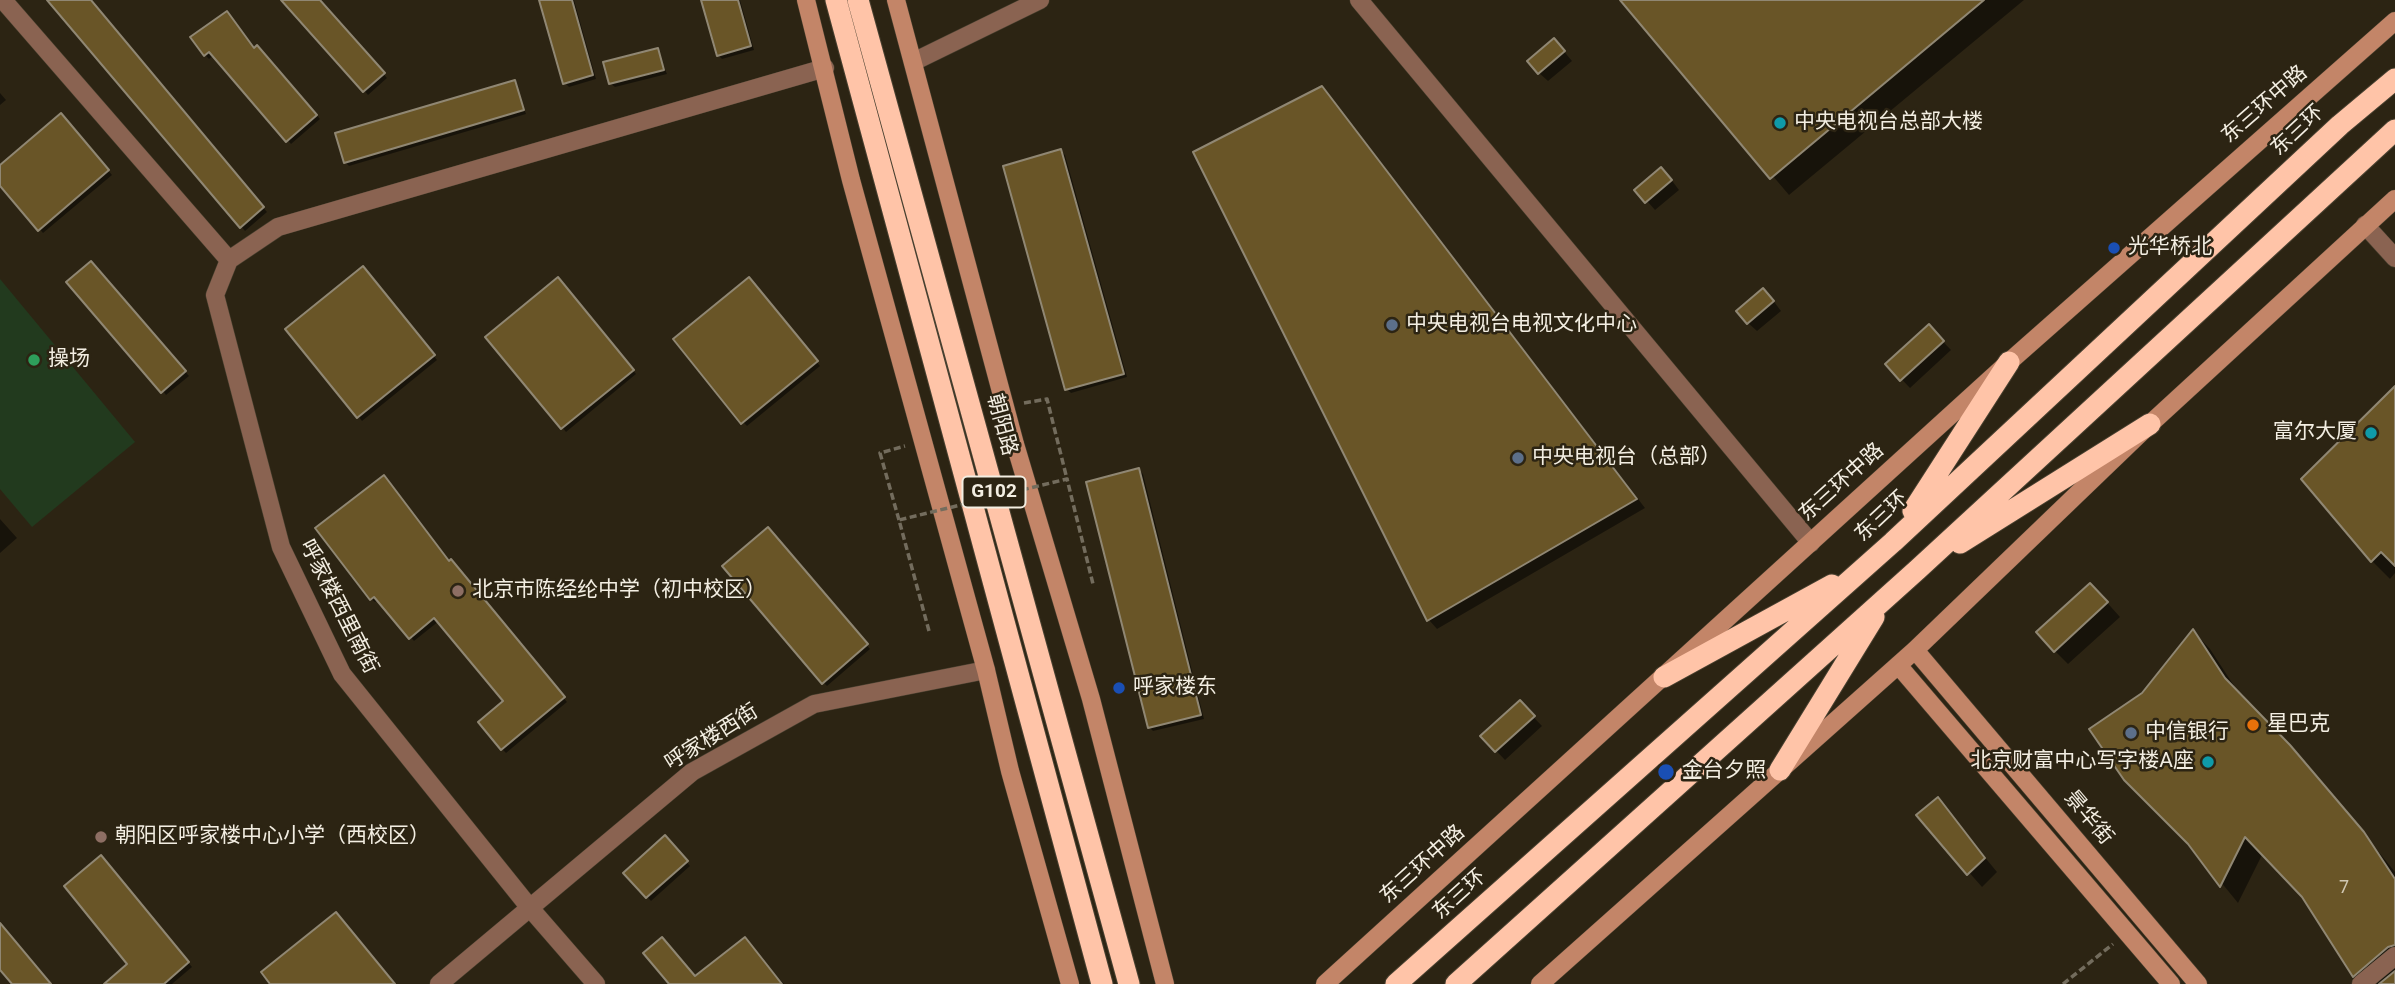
<!DOCTYPE html>
<meta charset="utf-8">
<style>
body{margin:0}
canvas{display:block;background:#2c2413}
</style>
<canvas width="2395" height="984"></canvas>
<script>
const ctx = document.querySelector('canvas').getContext('2d');
ctx.lineJoin = 'round';
function fill(path, color) { ctx.fillStyle = color; ctx.fill(path, 'evenodd'); }
function stroke(path, color, width, dash) { ctx.strokeStyle = color; ctx.lineWidth = width; ctx.lineCap = dash ? 'butt' : 'round'; ctx.setLineDash(dash || []); ctx.stroke(path); }
function label(font, color, halo, rows, align = 'center') {
  ctx.font = font + ' Roboto,"Noto Sans SC",sans-serif'; ctx.lineWidth = 5; ctx.setLineDash([]); ctx.textBaseline = 'middle'; ctx.strokeStyle = halo; ctx.fillStyle = color; for (const [text, x, y, turn = 0] of rows) {
    ctx.save(); ctx.translate(x, y); ctx.rotate((+turn || 0) * Math.PI / 180); ctx.textAlign = isNaN(turn) ? turn : align; if (halo) ctx.strokeText(text, 0, 0); ctx.fillText(text, 0, 0); ctx.restore();
  }
}
fill(new Path2D(`
 M0 279 135 442 32 527 0 489Z`), '#223a1e');
fill(new Path2D(`
 M49 0H90L267 212 245 231Z
 M296 0H318L387 78 368 95 289 6Z
 M541 0H574L596 79 569 87 565 83Z
 M703 0H740L754 50 722 59 718 55Z
 M1623 0H2024L1789 195Z
 M230 17 254 50 261 52 320 119 291 144 214 55 209 59 205 55Z
 M1562 49 1572 61 1548 81 1539 73Z
 M657 50 667 74 615 87 611 84 605 63Z
 M514 82 526 114 349 166 345 162Z
 M0 93 6 100 0 105Z
 M1330 97 1645 508 1437 629 1429 620 1196 152Z
 M65 119 112 175 43 233 0 183V167Z
 M1061 151 1065 155 1127 377 1071 393 1067 389Z
 M1670 178 1679 190 1655 210 1647 201Z
 M95 267 189 376 166 395 163 391Z
 M366 272 437 360 362 421 288 329Z
 M561 283 636 374 566 432 488 337Z
 M752 283 820 366 747 426 743 422Z
 M1772 299 1781 311 1757 331 1748 323Z
 M1929 327 1951 350 1910 388 1887 364Z
 M2395 388V573L2390 579 2372 561Z
 M1139 470 1143 474 1204 719 1153 731 1149 727Z
 M0 519 17 538 0 553Z
 M318 528 455 565 567 702 506 753 502 749 506 702 439 621 414 641 379 600 375 602 371 599Z
 M772 533 870 649 827 686 823 682Z
 M2103 598 2120 617 2068 664 2055 651Z
 M2193 631 2210 649 2242 698 2308 765 2395 872V984H2363L2303 895 2263 853 2238 903 2189 843 2143 695Z
 M1520 703 1542 726 1505 760 1483 737Z
 M1938 800 1997 872 1982 887 1919 816Z
 M665 837 690 866 651 901 625 873Z
 M104 861 192 967 172 984H106L130 965Z
 M662 939 697 977 744 939 784 984H672Z`), '#0007');
const building = new Path2D(`
 M47 0H91L264 207 240 228Z
 M281 0H320L385 73 363 92Z
 M539 0H572L593 75 563 84Z
 M701 0H738L751 46 717 56Z
 M1620 0H1984L1770 179Z
 M227 11 254 48 257 45 317 115 286 142 209 52 204 56 190 37Z
 M1554 38 1565 51 1538 74 1527 61Z
 M658 48 664 70 609 84 603 62Z
 M515 80 524 110 344 163 335 133Z
 M1322 86 1637 499 1427 621 1193 152Z
 M61 113 109 170 38 231 0 186V165Z
 M1061 149 1124 374 1065 390 1003 166Z
 M1661 167 1672 180 1645 203 1634 190Z
 M91 261 186 371 161 393 66 282Z
 M363 266 435 355 357 418 285 329Z
 M558 277 634 370 561 429 485 337Z
 M749 277 818 361 741 424 673 339Z
 M1763 288 1774 301 1747 324 1736 311Z
 M1929 324 1944 341 1900 381 1885 364Z
 M2395 386V566L2381 552 2371 562 2301 479Z
 M1139 468 1201 715 1148 728 1086 482Z
 M384 475 449 561 451 559 565 697 501 750 478 722 503 701 434 618 409 639 374 597 370 600 315 528Z
 M768 527 868 644 822 684 722 566Z
 M2090 583 2108 602 2054 652 2036 632Z
 M2193 629 2225 678 2290 745 2364 832 2395 879V945L2388 947 2353 977 2302 897 2245 837 2220 887 2188 844 2124 780 2089 729 2142 693Z
 M1520 700 1535 716 1495 752 1480 736Z
 M1938 797 1985 858 1967 875 1916 815Z
 M665 835 688 861 646 898 623 873Z
 M101 855 189 962 164 984H104L127 964 64 886Z
 M336 912 395 984H270L261 972Z
 M0 923 51 984H12L0 970Z
 M662 937 695 976 745 937 782 984H669L643 953Z
 M2395 971V984H2379Z`);
fill(building, '#695527');
stroke(building, '#908773', 2);
const street = new Path2D(`
 M3 0 229 260 278 227 825 68
 M1359 0 1811 543
 M913 62 1040 0
 M2365 225 2395 258
 M229 260 215 295 281 547 342 674 530 908 596 984
 M439 984 692 772 814 704 986 670
 M2361 984 2395 956`);
const secondary = new Path2D(`
 M806 0 851 180 986 670 1010 771 1070 984
 M896 0 1015 444 1091 699 1165 984
 M1915 650 2198 984
 M1898 665 2171 984
 M1325 984 2009 362 2395 21
 M1540 984 1915 650 2150 424 2395 199`);
const highway = new Path2D(`
 M836 0 1102 984
 M858 0 1129 984
 M1913 511 2009 362
 M1960 543 2150 424
 M1664 677 1832 585
 M1780 770 1874 617
 M1396 984 1893 542 2340 125 2395 79
 M1456 984 1917 570 2395 130`);
stroke(street, '#484030', 19);
stroke(secondary, '#484030', 19);
stroke(highway, '#484030', 23);
stroke(new Path2D(`
 M1024 403 1047 399 1067 479
 M899 520 880 453 905 446
 M2063 984 2113 944`), '#736c5d', 3.5, [7, 3.5]);
stroke(street, '#8a6351', 18);
stroke(secondary, '#c38568', 18);
stroke(highway, '#ffc4a8', 21);
stroke(new Path2D(`
 M929 631 899 520 1067 479 1093 584`), '#736c5d', 3.5, [7, 3.5]);
for (const [x, y, r, color] of [
 [1780,123,7,"#0f9aa8"],
 [2114,248,7,"#1a4fb4"],
 [1392,325,7,"#5c6f8a"],
 [34,360,7,"#2e9e5b"],
 [2371,433,7,"#0f9aa8"],
 [1518,458,7,"#5c6f8a"],
 [458,591,7,"#8d6e63"],
 [1119,688,7,"#1a4fb4"],
 [2253,725,7,"#e8710a"],
 [2131,733,7,"#5c6f8a"],
 [2208,762,7,"#0f9aa8"],
 [1666,772,9,"#1a4fb4"],
 [101,837,7,"#8d6e63"]
]) { const dot = new Path2D(); dot.arc(x, y, r, 0, 2 * Math.PI); ctx.fillStyle = color; ctx.fill(dot); stroke(dot, '#2c2413', 2.5); }
label('18px', '#d0c8b3', null, [
 ["7",2344,888]
]);
for (const [x, y, w] of [
 [994,492,63]
]) { const box = new Path2D(); box.roundRect(x - w / 2, y - 15.5, w, 31, 5); ctx.fillStyle = '#2c2413'; ctx.fill(box); stroke(box, '#f3eee2', 2); }
label('bold 19px', '#f3eee2', null, [
 ["G102",994,492]
]);
label('21px', '#f3eee2', '#2c2413', [
 ["东三环中路",2265,105,-41],
 ["东三环",2298,131,-43],
 ["朝阳路",1001,425,75],
 ["东三环中路",1842,483,-42],
 ["东三环",1882,517,-43],
 ["呼家楼西里南街",338,607,63],
 ["呼家楼西街",712,738,-32],
 ["景华街",2088,818,50],
 ["东三环中路",1423,865,-42],
 ["东三环",1460,895,-42]
]);
label('21px', '#f3eee2', '#2c2413', [
 ["中央电视台总部大楼",1794,123],
 ["光华桥北",2128,248],
 ["中央电视台电视文化中心",1406,325],
 ["操场",48,360],
 ["富尔大厦",2357,433,"right"],
 ["中央电视台（总部）",1532,458],
 ["北京市陈经纶中学（初中校区）",472,591],
 ["呼家楼东",1133,688],
 ["星巴克",2267,725],
 ["中信银行",2145,733],
 ["北京财富中心写字楼A座",2194,762,"right"],
 ["金台夕照",1682,772],
 ["朝阳区呼家楼中心小学（西校区）",115,837]
], 'left');
</script>
